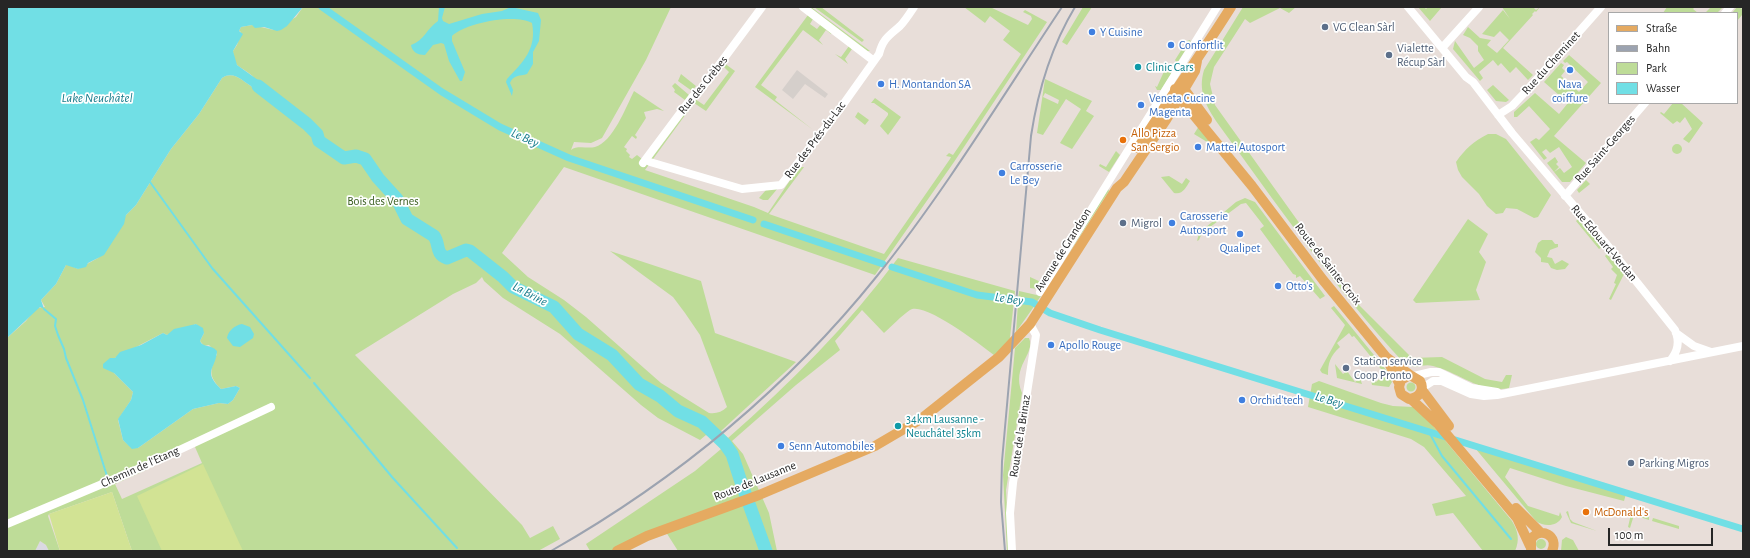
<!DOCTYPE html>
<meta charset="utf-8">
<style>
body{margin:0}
#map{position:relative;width:1750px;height:558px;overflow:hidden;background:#e8ded9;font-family:"Alegreya Sans",sans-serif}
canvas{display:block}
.frame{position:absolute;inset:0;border:8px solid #262626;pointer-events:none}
.legend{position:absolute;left:1608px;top:12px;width:130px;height:92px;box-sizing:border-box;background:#fff;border:1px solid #a8a8a8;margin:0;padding:5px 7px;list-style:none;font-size:12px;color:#262626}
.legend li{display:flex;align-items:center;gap:8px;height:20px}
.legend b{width:20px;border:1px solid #a8a8a8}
.scale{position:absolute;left:1608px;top:528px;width:105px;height:18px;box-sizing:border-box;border:2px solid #262626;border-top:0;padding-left:5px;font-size:12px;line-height:14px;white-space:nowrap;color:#262626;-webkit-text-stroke:3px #fff;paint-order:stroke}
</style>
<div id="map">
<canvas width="1750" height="558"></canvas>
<div class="frame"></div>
<ul class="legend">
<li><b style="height:5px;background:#e5aa61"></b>Straße</li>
<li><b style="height:5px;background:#9ca3b0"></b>Bahn</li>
<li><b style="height:11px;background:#bedc98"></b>Park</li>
<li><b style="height:11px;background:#71dfe5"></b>Wasser</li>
</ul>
<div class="scale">100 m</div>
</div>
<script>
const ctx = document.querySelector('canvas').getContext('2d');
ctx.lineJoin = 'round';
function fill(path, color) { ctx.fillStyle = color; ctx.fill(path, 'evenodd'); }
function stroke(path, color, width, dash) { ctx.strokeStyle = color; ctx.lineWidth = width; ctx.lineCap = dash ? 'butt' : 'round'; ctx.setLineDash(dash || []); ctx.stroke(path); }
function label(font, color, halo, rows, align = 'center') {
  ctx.font = font + ' "Alegreya Sans",sans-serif'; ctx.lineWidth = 3.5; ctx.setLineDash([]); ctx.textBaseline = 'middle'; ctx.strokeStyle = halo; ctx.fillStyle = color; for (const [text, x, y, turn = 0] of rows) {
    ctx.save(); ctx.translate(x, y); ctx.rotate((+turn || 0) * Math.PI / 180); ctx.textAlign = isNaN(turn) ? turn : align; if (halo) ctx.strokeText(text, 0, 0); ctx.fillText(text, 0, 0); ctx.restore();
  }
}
fill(new Path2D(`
 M40 541 46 545 49 551H35Z`), '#dad9e1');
fill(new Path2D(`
 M303 7H671L646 60 602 138 591 143 574 142 571 150C577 145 588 149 595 147 613 142 626 107 634 91L664 111 657 109 644 112 646 118 635 135 637 137 636 139 632 136 624 147 627 149 626 151 630 155 629 157 632 159 637 155 642 159 695 99 704 105 729 72 723 66 724 63 735 71 706 111 694 103 645 170 754 207 768 213 799 167H804L769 214 884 254 950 159 951 157 946 156 949 153 953 155 1021 54 1003 40 1010 31 990 16 985 23 964 7H990L1028 25 1032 19 1031 16 1023 12 1025 10 1047 22 954 162 875 275 564 167 502 253 528 277 564 300 586 317 661 383 709 413C716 414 722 412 727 407L700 335 685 313 673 297 610 251 701 281 715 333 796 362 721 431 728 438C791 383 848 325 898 258L1015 291 1009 347 998 358C983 347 925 301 910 310 901 316 892 326 884 333L862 310 835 341 840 350 796 385 732 441 743 454 769 513 777 551H678L664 529 617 551H590L586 544 695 471 721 449 712 438 706 435 700 440 658 418 641 405 560 334 503 298 484 281 482 277 476 283 453 294 355 355 522 525 530 538 553 526 560 539 538 551H132L112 492 49 514 48 516 60 551H49L46 545 40 541 35 551H7V338L26 321 36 308 45 307 41 300 56 284 66 265H69L78 269 98 258 126 215 136 205 171 149 199 114 222 78C234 70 243 82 254 88L259 84C256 80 253 76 250 74 239 65 234 68 233 51L237 45 241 32 239 31 241 27 252 25 274 30 296 17ZM196 324 204 333 200 341 204 346 209 345 217 354C210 370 208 376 221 389L236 386 240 388 233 400 228 404 219 403 193 409 138 448H132L123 440 118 420 131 400 133 392 114 373 110 358H115L163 333 167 335ZM196 442 195 447 202 463 122 499 115 484 144 471Z
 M807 7H811L870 51H867Z
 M814 7H821L864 40 862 42Z
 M1083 7H1092L1067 45 1062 42Z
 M1243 7H1296L1289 13 1280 8 1250 23 1245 19 1214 67 1210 84 1215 105 1355 301 1412 358 1442 357 1485 379 1502 382 1506 375H1512L1509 388C1481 394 1458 372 1433 366 1421 363 1417 371 1403 362 1334 287 1276 203 1216 121 1205 104 1198 90 1204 70Z
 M1418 7H1424L1426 9 1428 7H1442L1430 21Z
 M1502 7H1533L1536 10 1540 7 1536 12 1535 11 1532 14 1533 15 1503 48 1533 75 1528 80 1516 67 1510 73 1501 63 1498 66 1493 60 1479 72 1483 78 1480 81 1453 49 1455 41 1474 68 1484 60 1478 51V46L1470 38 1463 35 1468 27 1480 38 1491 40 1487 45 1497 53 1509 40 1500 31 1494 37 1482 34 1503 10 1510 19Z
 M1667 7H1695L1693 9 1698 13H1663Z
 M1711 7H1721L1722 8 1717 13H1705Z
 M1737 7 1743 9V16L1742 15 1737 21V13H1732Z
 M808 15 813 19 810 24 817 29 821 24 832 33 831 34 826 30 819 40 823 45 803 30 761 85 777 97 775 100 812 129 755 87Z
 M1190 40 1191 42 1177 63 1175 60 1187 41Z
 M849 46 852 49 845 59 848 64 835 54 841 57Z
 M1569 55 1601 83 1554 136 1586 163 1570 182H1562L1554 172 1560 168 1564 173 1572 167 1559 147 1550 153 1546 149 1542 152 1547 158 1544 160 1530 142 1536 138 1539 140 1550 129 1529 106 1517 117H1514V112L1535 93 1559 114 1568 103 1544 82 1561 63 1564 65 1562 68 1565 71 1561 76 1579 92 1588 82 1567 62 1565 63 1563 61Z
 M1166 67 1171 71V74L1161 90H1157L1155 86 1157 87Z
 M681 74 696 86 692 91 678 81Z
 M1045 79 1092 101 1086 111 1094 116 1072 149 1060 143 1081 109 1066 99 1043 135 1037 133ZM1045 93 1059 100 1058 104 1043 97Z
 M675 83 689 95 685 100 674 92 675 90 672 86Z
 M1493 85 1509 100 1506 102 1496 101 1487 90Z
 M875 98 901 117 888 135 880 126 888 115V113L874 103H871Z
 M1673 103H1681L1703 123 1689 143 1683 139 1692 129 1685 117 1680 123 1677 121 1673 124 1660 113 1661 112 1664 114Z
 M858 112 869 120 865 125 855 117Z
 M1199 126 1212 145 1194 134Z
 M1488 134H1496L1506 139 1551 195 1538 217 1534 218 1517 209 1506 208 1503 213 1496 214 1487 206 1479 194 1462 177 1458 170 1456 162C1465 149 1474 141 1488 134Z
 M1672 149a5 5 0 1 1 10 0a5 5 0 1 1-10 0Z
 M1116 151 1120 155 1109 172 1099 166 1100 164 1106 167Z
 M1555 157 1558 162 1556 164 1559 167 1554 172 1547 163Z
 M1169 176 1182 184 1186 178 1190 181C1186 187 1183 195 1174 193L1161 177Z
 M1586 180 1590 184 1579 193 1577 190Z
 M778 188 768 200H763L759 198 766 190Z
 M1108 189 1109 191 1062 264Z
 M1245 198 1255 202 1325 296 1320 299 1300 276 1296 278V275L1293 274 1260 229 1264 226 1246 203 1241 204 1202 233 1199 240 1197 241 1199 233 1236 202Z
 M1468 219 1488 234 1479 252 1486 262 1476 290 1480 300 1416 303 1413 300Z
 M1578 219 1602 247 1599 249 1576 221Z
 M1542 240H1552L1555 244H1558V247L1550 250 1547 257 1552 258 1555 264 1562 260 1569 264 1565 269 1557 270 1551 268 1548 263 1541 262V258L1535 252 1538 243Z
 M1607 254 1624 274 1611 300 1609 299 1616 284 1614 283 1617 275 1611 269 1613 267 1605 256Z
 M1030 277 1041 282 1043 281 1038 289 1030 288Z
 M1019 291 1041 296 1036 303 1027 300 1018 299Z
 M1018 303H1030L1035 305 1016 332Z
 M1334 306 1387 371 1392 382 1389 387 1372 385 1371 380 1372 378 1376 382 1385 374 1354 336 1352 337 1349 333 1337 343 1340 347C1330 356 1328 363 1328 375L1322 373 1320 370 1345 325 1331 308Z
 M1025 338H1029C1036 354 1011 366 1022 393L1006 490 1009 551H1007L1003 475 1015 348Z
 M1335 364 1343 374 1347 371 1355 382 1360 378 1362 384 1337 378Z
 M1319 381 1381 403 1393 406 1413 407 1429 421 1512 521C1518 531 1520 540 1515 551H1483L1453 513 1436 516 1432 504 1466 496 1424 447 1411 439 1308 407 1312 384Z
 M1406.5 387a4.5 4.5 0 1 1 9 0a4.5 4.5 0 1 1-9 0Z
 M1475 448 1626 494 1624 501 1566 486 1510 468 1505 477 1528 506 1559 516 1560 512 1562 517C1557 527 1544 527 1536 521Z
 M1568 511 1570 519 1573 522 1597 531 1571 523 1566 512Z
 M1634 512 1649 516V520L1634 515 1630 528 1628 527 1631 514Z
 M1653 518 1679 526V529L1652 521Z
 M1566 537 1573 540 1579 551H1561L1562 540Z
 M1536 544a5 5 0 1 1 10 0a5 5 0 1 1-10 0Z`), '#bedc98');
fill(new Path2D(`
 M203 464 243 551H162L137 496Z
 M112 492 132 551H60L49 514Z`), '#d2e394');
fill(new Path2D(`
 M797 70 828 94 825 98 805 84 793 99 782 90Z`), '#d5cfcb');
fill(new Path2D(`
 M7 7H303L287 26 281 30 277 31 264 27 255 28 252 25 241 27 239 31 243 34 233 51 237 65 258 80V86L254 88C243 82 234 70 222 78L199 114 171 149 136 205 126 215 124 224 104 255 88 263 86 267 78 269 66 265 56 284 41 300 44 309 40 307 7 338Z
 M439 7H445L442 18 443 21 449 24 482 14 502 11 511 7 538 13 541 20 539 41 533 52V64L527 74C520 76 513 75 510 83L513 90 512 96 506 82 507 79C523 62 537 49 532 23 515 13 465 23 452 36V41L465 72 462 81H460L449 61 444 44 441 43 433 45 425 55C418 55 412 52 411 45 424 41 427 28 438 21Z
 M196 324 203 328 204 333 200 341C203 348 211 344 217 351 216 369 202 371 221 389L236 386 240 388 233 400 228 404 219 403 193 409 138 448 132 449 123 440 118 419 131 400 133 392 114 373 103 368V364L110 358H115L120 352 141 345 163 333 167 335 174 329Z
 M242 324 250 327 254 334 253 338 240 347 233 346 227 338C228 331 235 325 242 324Z`), '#71dfe5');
stroke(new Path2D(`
 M150 182 212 268 310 378
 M44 309 56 319 55 326 58 335 64 349 66 358 83 400 107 476
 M314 383 392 477 457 548
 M1429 432 1442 456 1511 539`), '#71dfe5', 2);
stroke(new Path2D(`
 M322 7 442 92 500 127 569 158 753 220
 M764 224 883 264
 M892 267 977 295 1032 302 1050 313 1100 330 1743 529`), '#71dfe5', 7);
stroke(new Path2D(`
 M258 86 307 124 317 134 319 141 338 154 344 158 356 156 365 159 378 178 397 199 407 219 434 236C440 244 435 254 447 258L466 250 470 251 503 277 513 287 554 307 578 334 612 355 639 384 660 396 678 411 702 422 725 444 732 454 741 482 766 551`), '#71dfe5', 13);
stroke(new Path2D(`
 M803 7 874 61
 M1408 7 1466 77 1473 82 1512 133 1604 241 1675 330C1680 342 1678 351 1670 361
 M1725 13 1730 7
 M1442 48 1479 7
 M1498 115 1512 106 1530 87 1601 7
 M650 162 742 189 781 185 842 106 879 54C883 38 890 35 900 26 905 21 910 13 914 7
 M643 163 693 96 699 92 762 7
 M1565 196 1645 103
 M1040 292 1217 7
 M1676 333 1694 346 1711 352
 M1414 376 1431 372H1439L1472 388 1497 392
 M1422 388 1433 381H1442L1471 394 1484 396 1497 395 1743 346
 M7 524 145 466 271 407
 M1012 551 1010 513 1013 483 1036 335 1030 324`), '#fff', 8);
stroke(new Path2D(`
 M1175 89 1179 97 1252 186 1323 280 1386 357 1399 383
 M1184 89 1207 120
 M1138 148C1168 100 1201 55 1231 7
 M1386 357 1410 375 1420 381C1425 390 1419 398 1409 399L1401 394 1399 387 1401 380 1410 375
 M1422 390 1449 426
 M1411 399 1438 424 1517 518 1530 546
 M1516 508 1540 532
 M1531 549V539C1541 526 1559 536 1552 551
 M617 551 647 536 759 495 875 446 921 419 999 357 1030 324 1117 188 1124 182 1166 120 1195 71 1197 61`), '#e5aa61', 10);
stroke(new Path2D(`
 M551 551C676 480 787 388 877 276 945 191 1002 97 1062 7
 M1005 551 1001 502 1002 461 1031 136C1038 90 1051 47 1075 7`), '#9ca3b0', 2);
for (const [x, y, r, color] of [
 [1325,27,4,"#5c6f8a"],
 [1092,32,4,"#3f7fe0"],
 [1171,45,4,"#3f7fe0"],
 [1389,55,4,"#5c6f8a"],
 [1138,67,4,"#0f9aa8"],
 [1570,70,4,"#3f7fe0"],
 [881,84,4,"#3f7fe0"],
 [1141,105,4,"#3f7fe0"],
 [1123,140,4,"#e8710a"],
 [1198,147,4,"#3f7fe0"],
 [1002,173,4,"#3f7fe0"],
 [1123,223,4,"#5c6f8a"],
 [1172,223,4,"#3f7fe0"],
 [1240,234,4,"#3f7fe0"],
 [1278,286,4,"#3f7fe0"],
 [1051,345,4,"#3f7fe0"],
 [1346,368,4,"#5c6f8a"],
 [1242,400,4,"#3f7fe0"],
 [898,426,4,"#0f9aa8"],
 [781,446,4,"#3f7fe0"],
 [1631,463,4,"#5c6f8a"],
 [1586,512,4,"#e8710a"]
]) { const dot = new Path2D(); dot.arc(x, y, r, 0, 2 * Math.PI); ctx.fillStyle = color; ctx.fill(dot); stroke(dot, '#fff', 1.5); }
label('12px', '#4e5e75', '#fff', [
 ["VG Clean Sàrl",1333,27],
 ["Vialette",1397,48],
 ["Récup Sàrl",1397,62],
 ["Migrol",1131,223],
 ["Station service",1354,361],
 ["Coop Pronto",1354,375],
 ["Parking Migros",1639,463]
], 'left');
label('12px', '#366cbe', '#fff', [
 ["Y Cuisine",1100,32],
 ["Confortlit",1179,45],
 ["H. Montandon SA",889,84],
 ["Nava",1570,84,"center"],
 ["coiffure",1570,98,"center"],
 ["Veneta Cucine",1149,98],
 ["Magenta",1149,112],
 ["Mattei Autosport",1206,147],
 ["Carrosserie",1010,166],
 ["Le Bey",1010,180],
 ["Carosserie",1180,216],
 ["Autosport",1180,230],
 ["Qualipet",1240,248,"center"],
 ["Otto's",1286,286],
 ["Apollo Rouge",1059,345],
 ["Orchid'tech",1250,400],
 ["Senn Automobiles",789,446]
], 'left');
label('12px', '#262626', '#fff', [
 ["Rue du Cheminet",1551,63,-48],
 ["Rue des Grèbes",703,85,-51],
 ["Rue des Prés-du-Lac",815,140,-53],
 ["Rue Saint-Georges",1605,149,-49],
 ["Rue Edouard-Verdan",1604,243,50],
 ["Avenue de Grandson",1063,250,-58],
 ["Route de Sainte-Croix",1328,264,52],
 ["Route de la Brinaz",1020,436,-81],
 ["Chemin de l'Etang",140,467,-24],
 ["Route de Lausanne",755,481,-22]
]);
label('12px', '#0d838f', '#fff', [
 ["Clinic Cars",1146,67],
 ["34km Lausanne -",906,419],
 ["Neuchâtel 35km",906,433]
], 'left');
label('12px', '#c56008', '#fff', [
 ["Allo Pizza",1131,133],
 ["San Sergio",1131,147],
 ["McDonald's",1594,512]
], 'left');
label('12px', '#385d1d', '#fff', [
 ["Bois des Vernes",383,201]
]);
label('italic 13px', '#167c8b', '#fff', [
 ["Lake Neuchâtel",97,98],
 ["Le Bey",525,138,24],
 ["La Brine",530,294,28],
 ["Le Bey",1009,299,8],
 ["Le Bey",1329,400,17]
]);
</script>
